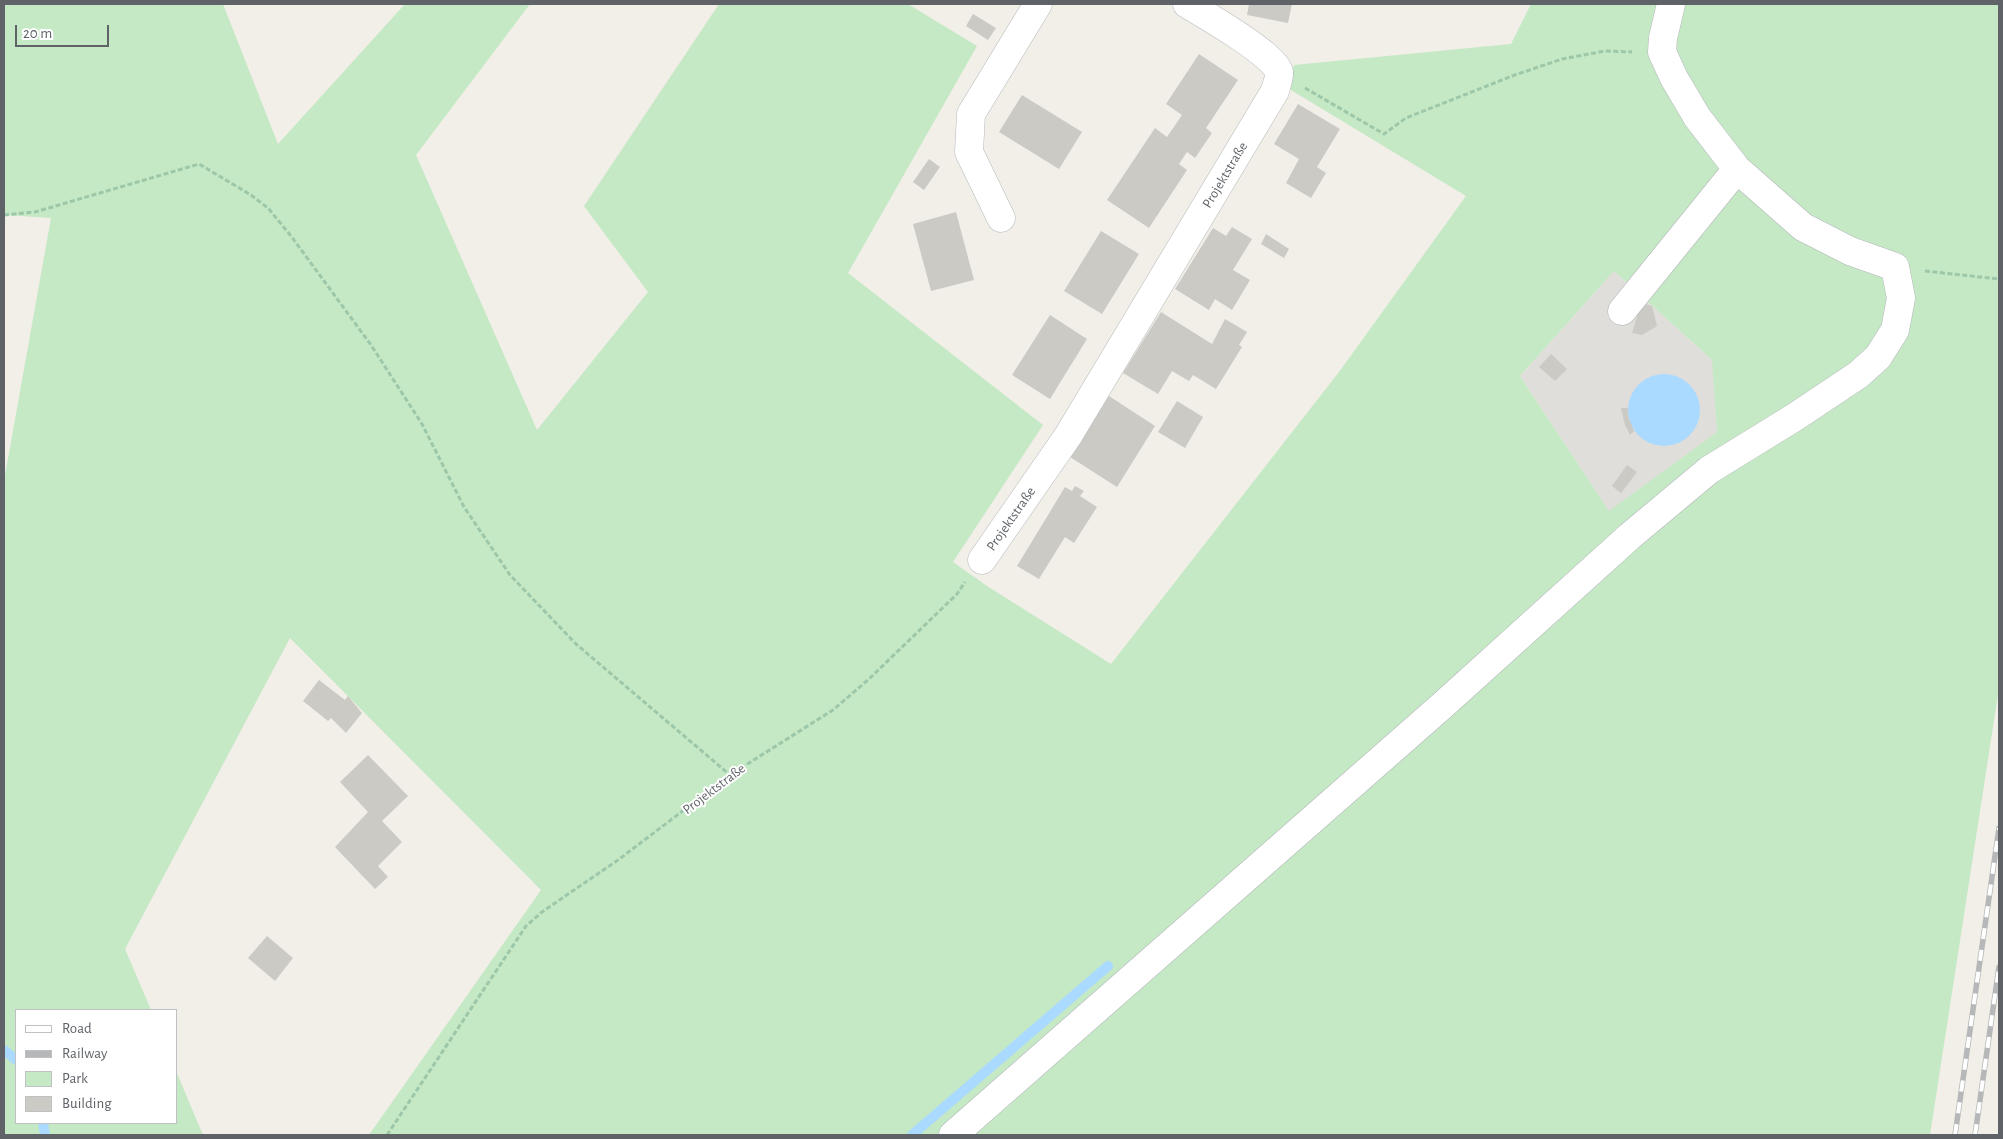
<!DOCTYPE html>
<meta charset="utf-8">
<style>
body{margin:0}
#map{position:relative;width:2003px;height:1139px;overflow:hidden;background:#f1efe8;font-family:"Alegreya Sans",sans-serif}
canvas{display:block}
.frame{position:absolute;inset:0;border:5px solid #5f6368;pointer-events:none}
.legend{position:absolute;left:15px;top:1009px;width:162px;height:115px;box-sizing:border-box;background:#fff;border:1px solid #bfc1c3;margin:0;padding:6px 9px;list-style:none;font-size:15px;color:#5f6368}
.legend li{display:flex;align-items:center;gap:10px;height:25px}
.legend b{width:25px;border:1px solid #bfc1c3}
.scale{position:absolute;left:15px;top:25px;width:94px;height:22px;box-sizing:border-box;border:2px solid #5f6368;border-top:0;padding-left:6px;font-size:15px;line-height:18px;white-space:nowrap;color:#5f6368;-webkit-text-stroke:4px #fff;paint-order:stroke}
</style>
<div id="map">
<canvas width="2003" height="1139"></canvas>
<div class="frame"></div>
<ul class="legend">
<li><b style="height:6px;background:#fff"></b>Road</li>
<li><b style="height:6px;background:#b6b7b8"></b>Railway</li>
<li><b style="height:14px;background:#c5e8c5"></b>Park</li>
<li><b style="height:14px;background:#cccac5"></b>Building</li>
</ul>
<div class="scale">20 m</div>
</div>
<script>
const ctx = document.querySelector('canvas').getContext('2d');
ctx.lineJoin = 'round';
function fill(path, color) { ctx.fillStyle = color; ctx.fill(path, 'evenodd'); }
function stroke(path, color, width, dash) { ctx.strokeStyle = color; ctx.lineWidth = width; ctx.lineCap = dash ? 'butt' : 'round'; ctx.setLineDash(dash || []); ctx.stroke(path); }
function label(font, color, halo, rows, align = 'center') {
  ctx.font = font + ' "Alegreya Sans",sans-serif'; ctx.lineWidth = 4; ctx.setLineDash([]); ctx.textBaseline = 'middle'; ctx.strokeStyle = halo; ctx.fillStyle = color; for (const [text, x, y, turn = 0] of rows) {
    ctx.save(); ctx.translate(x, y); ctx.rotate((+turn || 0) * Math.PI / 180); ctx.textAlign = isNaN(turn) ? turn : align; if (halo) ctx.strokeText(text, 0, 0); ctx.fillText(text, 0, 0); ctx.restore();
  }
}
fill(new Path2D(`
 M1614 271 1713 361 1717 432 1609 512 1520 376Z`), '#e0deda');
fill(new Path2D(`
 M4 4H223L278 144 405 4H530L416 155 537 430 648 292 584 206 719 4H908L977 46 848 273 1043 425 953 562 987 586 1111 664 1339 372 1466 196 1286 87 1294 65 1511 44 1531 4H1999V688L1930 1135H369L541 890 290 638 125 949 151 1010H16V1123H176V1071L203 1135H4V481L51 218 4 215ZM1614 271 1712 360 1717 432 1609 511 1520 376Z`), '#c5e8c5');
fill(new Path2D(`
 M1628 410a36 36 0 1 1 72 0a36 36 0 1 1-72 0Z`), '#aadaff');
stroke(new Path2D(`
 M4 1050 16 1060
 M43 1123 45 1135
 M912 1135 1108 966`), '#aadaff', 10);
fill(new Path2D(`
 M1249 4H1292L1288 23 1247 15Z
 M973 14 996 28 988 40 966 26Z
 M1199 54 1238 80 1206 128 1212 133 1195 158 1187 152 1179 164 1187 170 1149 228 1107 200 1155 128 1167 137 1182 115 1166 104Z
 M1022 95 1082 132 1059 169 999 132Z
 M1298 104 1340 129 1317 167 1326 173 1311 198 1286 183 1299 159 1274 144Z
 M929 159 940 167 924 190 913 182Z
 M956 212 974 280 931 291 913 224Z
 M1232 227 1252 239 1233 270 1250 280 1232 310 1215 299 1209 310 1175 289 1213 228 1226 236Z
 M1101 231 1139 254 1102 314 1064 291Z
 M1266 234 1289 249 1284 258 1261 244Z
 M1641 303 1652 306 1657 326 1642 335 1632 333Z
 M1161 312 1212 344 1225 319 1247 332 1239 345 1242 347 1216 389 1193 375 1189 381 1172 371 1158 394 1123 373Z
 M1050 315 1087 339 1050 399 1012 375Z
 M1551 354 1567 369 1555 381 1539 367Z
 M1109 396 1155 426 1117 487 1070 457Z
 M1177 401 1203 417 1185 448 1158 432Z
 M1621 408H1628V416L1634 431 1630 435 1625 425Z
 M1627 465 1637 472 1621 493 1612 486Z
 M1075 486 1084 491 1080 496 1097 507 1074 543 1065 537 1039 579 1017 566 1065 487 1072 491Z
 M319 680 345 700 348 696 362 713 346 733 331 718 328 721 303 701Z
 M368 755 408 796 382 821 402 842 378 866 388 877 375 889 335 847 368 812 340 782Z
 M267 936 293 958 275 981 248 958Z`), '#cccac5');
const minor = new Path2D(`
 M1001 218 969 152 971 114 1038 4
 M1622 311 1737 169
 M982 560 1068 436 1275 91C1276 86 1280 77 1279 72 1275 55 1204 14 1187 4
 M953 1135 1444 704 1630 536 1709 470 1795 417 1858 375 1878 357 1895 330 1901 298 1895 267 1850 251 1803 227 1737 169 1697 117 1674 78 1662 52 1663 38 1671 4`);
stroke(minor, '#b5b8bc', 29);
stroke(new Path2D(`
 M1305 88 1384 134 1406 118 1512 76 1562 59 1605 51 1632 52
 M4 215 35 212 199 164 251 195 268 208 291 236 371 345 422 424 464 507 510 575 576 644 730 775
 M1925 271 1999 279
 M387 1135 526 926 542 912 618 860 730 775 833 710 869 679 957 594 965 582`), '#9cc7a9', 3, [5, 2.5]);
stroke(minor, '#fff', 28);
const rail = new Path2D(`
 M1955 1135 1999 828
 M1975 1135 1999 967`);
stroke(rail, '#b6b7b8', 5.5);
stroke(rail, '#fff', 4, [11]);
label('14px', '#5f6368', '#fff', [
 ["Projektstraße",1225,175,-59],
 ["Projektstraße",1011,519,-55],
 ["Projektstraße",714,789,-37]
]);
</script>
